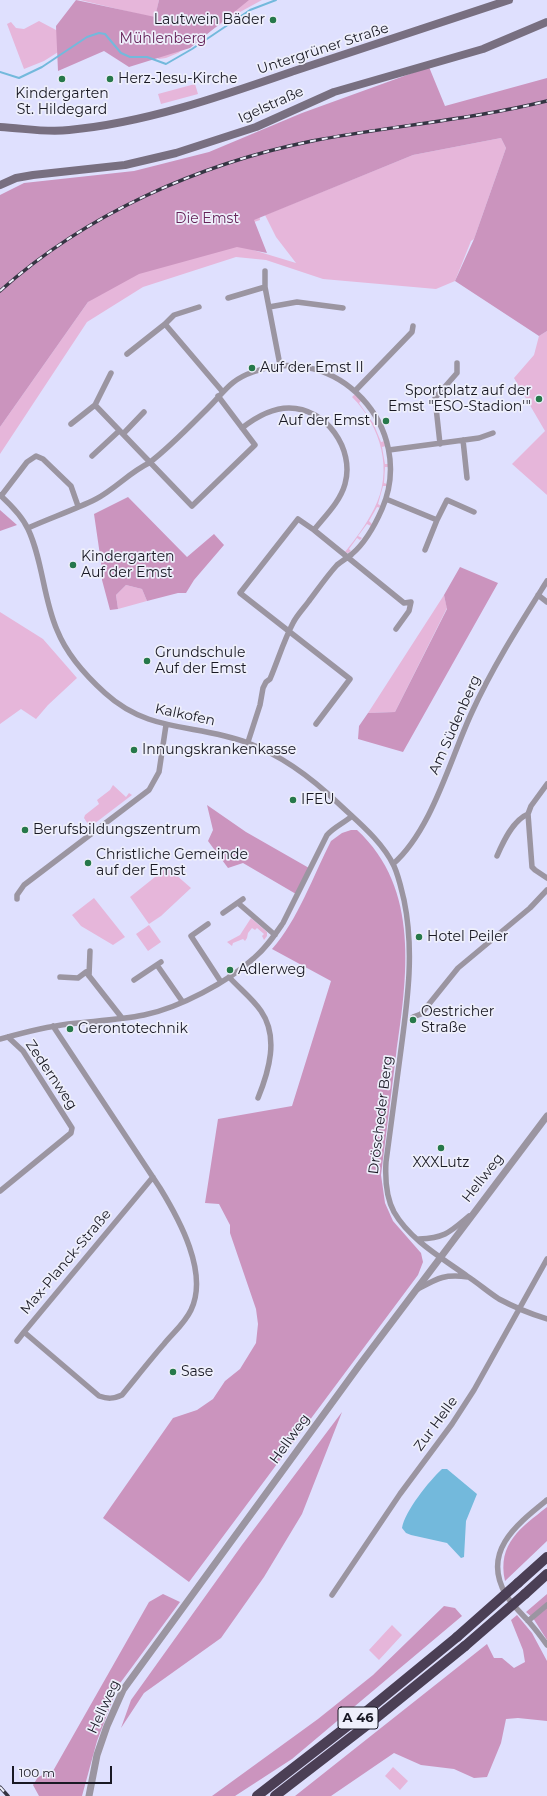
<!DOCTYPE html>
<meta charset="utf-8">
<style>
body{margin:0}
#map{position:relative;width:547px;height:1796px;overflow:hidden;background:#dfe0fe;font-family:Montserrat,sans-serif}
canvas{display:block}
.scale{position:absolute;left:12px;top:1766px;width:100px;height:18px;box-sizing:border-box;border:2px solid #191924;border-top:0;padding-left:5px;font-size:12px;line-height:14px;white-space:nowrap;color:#191924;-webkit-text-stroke:3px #eeeffb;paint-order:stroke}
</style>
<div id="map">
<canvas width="547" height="1796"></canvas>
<div class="scale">100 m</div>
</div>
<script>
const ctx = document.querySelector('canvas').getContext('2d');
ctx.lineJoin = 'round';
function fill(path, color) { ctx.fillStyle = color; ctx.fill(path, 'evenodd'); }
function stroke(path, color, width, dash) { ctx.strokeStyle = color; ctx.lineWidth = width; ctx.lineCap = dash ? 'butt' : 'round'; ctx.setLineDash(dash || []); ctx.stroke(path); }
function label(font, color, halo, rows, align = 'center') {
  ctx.font = font + ' Montserrat,sans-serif'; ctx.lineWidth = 3.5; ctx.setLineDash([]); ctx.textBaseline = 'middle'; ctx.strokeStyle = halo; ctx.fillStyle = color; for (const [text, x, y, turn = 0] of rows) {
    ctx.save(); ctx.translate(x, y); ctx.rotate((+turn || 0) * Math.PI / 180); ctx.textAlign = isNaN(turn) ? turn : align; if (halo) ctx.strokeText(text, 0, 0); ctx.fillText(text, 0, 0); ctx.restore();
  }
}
fill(new Path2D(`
 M80 0H159L155 18Z
 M187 0H262L231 17 178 53 166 58 159 59 146 52 66 47 44 61 24 69 7 24 11 22 16 28 24 29 39 21 56 30 59 24 171 21Z
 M195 84 198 94 161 104 158 94Z
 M501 138 506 148 474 239 471 241 455 281 436 289 323 279 266 260 236 257 143 287 87 322 0 454V427L88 302 255 180 260 220 245 225 253 250 296 263 276 237 265 215 413 155Z
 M547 331V495L512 464 545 431 514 378 534 355 539 336Z
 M355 394 362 400 359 403 373 423 377 421 378 423 374 425 381 442 385 441 386 446 382 447 385 464H389V467H385L384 483 387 484V486H383L378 504 381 506V508L377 507 369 521 372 524 371 526 367 524 358 536 362 538 360 540 357 538 349 549 351 551 348 553 345 552C356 538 366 525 374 509 394 471 381 426 352 397Z
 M126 585 142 589 147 601 118 609 116 595Z
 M444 595 447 608 395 712 368 713Z
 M0 612 43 639 77 678 48 705 36 719 21 709 0 724Z
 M113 785 126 797 129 793 132 795 90 827 84 818 85 815 99 804 97 800 110 790Z
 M170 865 175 874 191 888 161 916 149 924 130 897Z
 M94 898 125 937 113 945 81 926 72 915Z
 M251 918 267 932V936L264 940 262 936 264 934 257 928 255 930 252 928 248 933 247 938 245 941 243 939 233 943 232 946 227 942 240 935Z
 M149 925 161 942 148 951 136 934Z
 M392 1625 402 1635 379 1660 369 1650Z
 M393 1767 408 1781 400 1790 385 1776Z`), '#e6b6da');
fill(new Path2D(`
 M76 0 155 17 159 0H249L190 48 129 67 104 51 58 71 56 26Z
 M429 67 445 106 547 78V331L539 336 455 281 474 239 506 148 501 138 413 155 254 220 267 253 237 247 139 274 88 302 0 427V195L24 183 134 171 209 152 302 113Z
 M128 497 187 557 214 534 224 545 194 580 186 593H178L147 601 142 589 126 585 116 595 118 609 110 610 102 580V569L94 514Z
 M0 510 17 525 0 531Z
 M460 567 498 583 403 752 358 739 359 726 368 713 395 712 447 609 444 595Z
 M207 805 246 832 309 868 296 894 243 863 228 868 208 841 213 830Z
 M351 830H357C421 889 407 978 396 1055 391 1095 386 1135 381 1175L385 1203 393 1221 421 1253 423 1262 418 1275 189 1582 103 1518 173 1418 197 1410 213 1399 225 1381 240 1369 256 1343 258 1324 256 1309 230 1233V1225L219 1204 205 1203 218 1119 292 1106 331 981 272 949C298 920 313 876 331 841L342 833Z
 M342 1412 302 1514 264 1577 221 1638 144 1693 121 1728 131 1700 242 1545Z
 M547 1507V1541L505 1581C497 1543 521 1528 547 1507Z
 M163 1594 180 1602 118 1686 97 1741 82 1796H39L33 1785 38 1777 53 1771 149 1602Z
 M547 1594V1640L533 1618 526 1612Z
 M444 1606 455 1608 462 1616 292 1759 235 1796H212L318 1719 373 1675Z
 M517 1615 532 1633 547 1661V1721L518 1718 506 1719 501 1743 487 1777 474 1778 454 1769 421 1765 394 1753 331 1796H295L487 1644 494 1658H502L514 1668 525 1662 523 1650 511 1620Z`), '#cb94be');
fill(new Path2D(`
 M442 1469H447L477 1494 466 1521 464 1557 461 1558 447 1543 411 1535 406 1533 402 1528C405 1511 429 1481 442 1469Z`), '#73b9dc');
stroke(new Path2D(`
 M0 72 19 78 42 67 87 37 99 33 105 34 121 53 130 57H147L166 64 192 49 250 10 276 0`), '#73b9dc', 2);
stroke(new Path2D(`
 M265 271V287L280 365
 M228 298 265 287
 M269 307 297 302 343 308
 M165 324 174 315 199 307
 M127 354 165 324 222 391
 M111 373 95 405 192 506 255 445 218 396
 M355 391 412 332 413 326
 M71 424 95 405
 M242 428C256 417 271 408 289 408 326 408 355 449 345 484 340 502 325 516 314 530L404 603 411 602 409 611 396 629
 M123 434 144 412
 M463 440 467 478
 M440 444 435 398 457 373V363
 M389 450 479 438 493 433
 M92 456 119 431
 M0 495C11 505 22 516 28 529 43 561 43 598 57 630 67 655 85 675 105 693 150 734 196 723 248 743 283 756 312 778 339 804 358 822 382 841 394 866 399 877 401 888 404 900 415 953 407 1004 400 1057 395 1092 391 1127 386 1162 385 1179 386 1197 394 1212 410 1240 442 1258 467 1276 478 1283 488 1292 499 1299 514 1307 531 1314 547 1319
 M1 496 27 462 36 456 43 459 71 486 78 506
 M386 499 437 520 425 550
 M437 520 447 500 474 512
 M28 528C50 518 74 510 96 499 115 489 130 472 149 463 169 448 191 425 209 407 225 391 230 380 253 372 337 341 417 428 382 509 375 525 365 543 352 554 347 558 342 561 337 565 327 576 318 589 309 601 304 608 297 615 293 623 284 640 278 660 270 679L266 682 263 688 260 705 248 742
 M314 530 298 519 240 593 350 679 316 724
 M538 595 547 602
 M547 784 531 806 528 814 532 867 535 870 547 878
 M497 856C503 842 513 820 528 814
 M393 864C432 830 450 759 472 712 493 666 520 624 547 581
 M17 899V895L24 885 149 790 159 772 166 725
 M238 903 275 935
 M223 913 243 899
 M208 924 191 936 221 982
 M157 965 182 1001
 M89 976 90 951
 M60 977 78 978 86 972 122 1018
 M229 977C239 988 253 999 261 1011 279 1037 269 1071 258 1098
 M134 980 161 962
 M413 1017 421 1014 458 968 530 908 547 890
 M53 1026 160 1188C179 1219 209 1273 191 1310 185 1323 173 1333 164 1344 150 1360 136 1378 122 1395 113 1399 108 1399 99 1396L24 1332 153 1177
 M0 1039C22 1033 45 1027 68 1024 93 1021 119 1020 144 1015 179 1008 228 982 254 958 266 948 274 936 283 923L327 835C334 827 344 823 352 816
 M0 1191 71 1133 72 1128 23 1051 8 1037
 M419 1239C445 1238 450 1232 469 1216
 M418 1289C438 1278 444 1274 468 1277
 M17 1341 24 1332
 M547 1500C516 1525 481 1552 506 1595 513 1606 522 1614 530 1623 536 1630 542 1638 547 1645
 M332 1595 400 1494 452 1424 474 1390 547 1259
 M528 1621 547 1605`), '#9b95a1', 5.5);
stroke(new Path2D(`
 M89 1796 97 1755 107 1726 123 1690 361 1363 547 1116`), '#9b95a1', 7);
stroke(new Path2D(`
 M0 127C23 128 46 133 69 130 145 123 222 96 294 71 366 47 438 24 509 0
 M0 185 16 178 33 175 125 165 176 153 256 127 334 92 483 49 547 22`), '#786f80', 8);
stroke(new Path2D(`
 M518 1583 547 1557
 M525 1594 547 1574
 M257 1796 363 1714 457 1637
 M275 1796 371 1722 465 1646`), '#4b3f55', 10);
const rail = new Path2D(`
 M0 291C86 214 199 164 312 141 390 126 470 120 547 101
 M0 1787 8 1796`);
stroke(rail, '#353543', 3.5);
stroke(rail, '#eeeffb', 2, [6]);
stroke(new Path2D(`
 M457 1637 518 1583
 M465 1646 525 1594`), '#4b3f55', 10);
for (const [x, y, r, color] of [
 [273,20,4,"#26784a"],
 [62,79,4,"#26784a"],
 [110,79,4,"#26784a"],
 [252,368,4,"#26784a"],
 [539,399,4,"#26784a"],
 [386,421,4,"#26784a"],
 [73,565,4,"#26784a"],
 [147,661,4,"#26784a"],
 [134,750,4,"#26784a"],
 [293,800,4,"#26784a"],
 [25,830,4,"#26784a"],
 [88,863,4,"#26784a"],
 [419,937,4,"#26784a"],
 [230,970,4,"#26784a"],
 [413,1020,4,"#26784a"],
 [70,1029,4,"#26784a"],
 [441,1148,4,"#26784a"],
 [173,1372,4,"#26784a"]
]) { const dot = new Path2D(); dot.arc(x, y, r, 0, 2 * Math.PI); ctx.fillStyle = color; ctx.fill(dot); stroke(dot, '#eeeffb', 1.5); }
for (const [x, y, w] of [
 [358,1718,40]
]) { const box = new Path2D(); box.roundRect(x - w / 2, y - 11, w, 22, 3); ctx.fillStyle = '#eeeffb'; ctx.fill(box); stroke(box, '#191924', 1); }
label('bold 13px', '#191924', null, [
 ["A 46",358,1718]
]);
label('14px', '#191924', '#eeeffb', [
 ["Lautwein Bäder",265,20,"right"],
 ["Herz-Jesu-Kirche",118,79],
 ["Kindergarten",62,94,"center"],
 ["St. Hildegard",62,110,"center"],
 ["Auf der Emst II",260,368],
 ["Sportplatz auf der",531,391,"right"],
 ["Emst \"ESO-Stadion'\"",531,407,"right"],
 ["Auf der Emst I",378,421,"right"],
 ["Kindergarten",81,557],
 ["Auf der Emst",81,573],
 ["Grundschule",155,653],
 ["Auf der Emst",155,669],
 ["Innungskrankenkasse",142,750],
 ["IFEU",301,800],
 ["Berufsbildungszentrum",33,830],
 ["Christliche Gemeinde",96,855],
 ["auf der Emst",96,871],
 ["Hotel Peiler",427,937],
 ["Adlerweg",238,970],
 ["Oestricher",421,1012],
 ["Straße",421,1028],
 ["Gerontotechnik",78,1029],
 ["XXXLutz",441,1163,"center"],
 ["Sase",181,1372]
], 'left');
label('14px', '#66245a', '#eeeffb', [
 ["Mühlenberg",163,39],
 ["Die Emst",207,219]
]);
label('14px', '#191924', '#eeeffb', [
 ["Untergrüner Straße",323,49,-18],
 ["Igelstraße",271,105,-24],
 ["Kalkofen",185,715,12],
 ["Am Südenberg",455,725,-66],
 ["Zedernweg",51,1075,56],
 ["Dröscheder Berg",381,1115,-83],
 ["Hellweg",483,1178,-52],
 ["Max-Planck-Straße",66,1262,-50],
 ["Zur Helle",436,1424,-54],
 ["Hellweg",290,1439,-54],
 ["Hellweg",104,1707,-65]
]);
</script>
